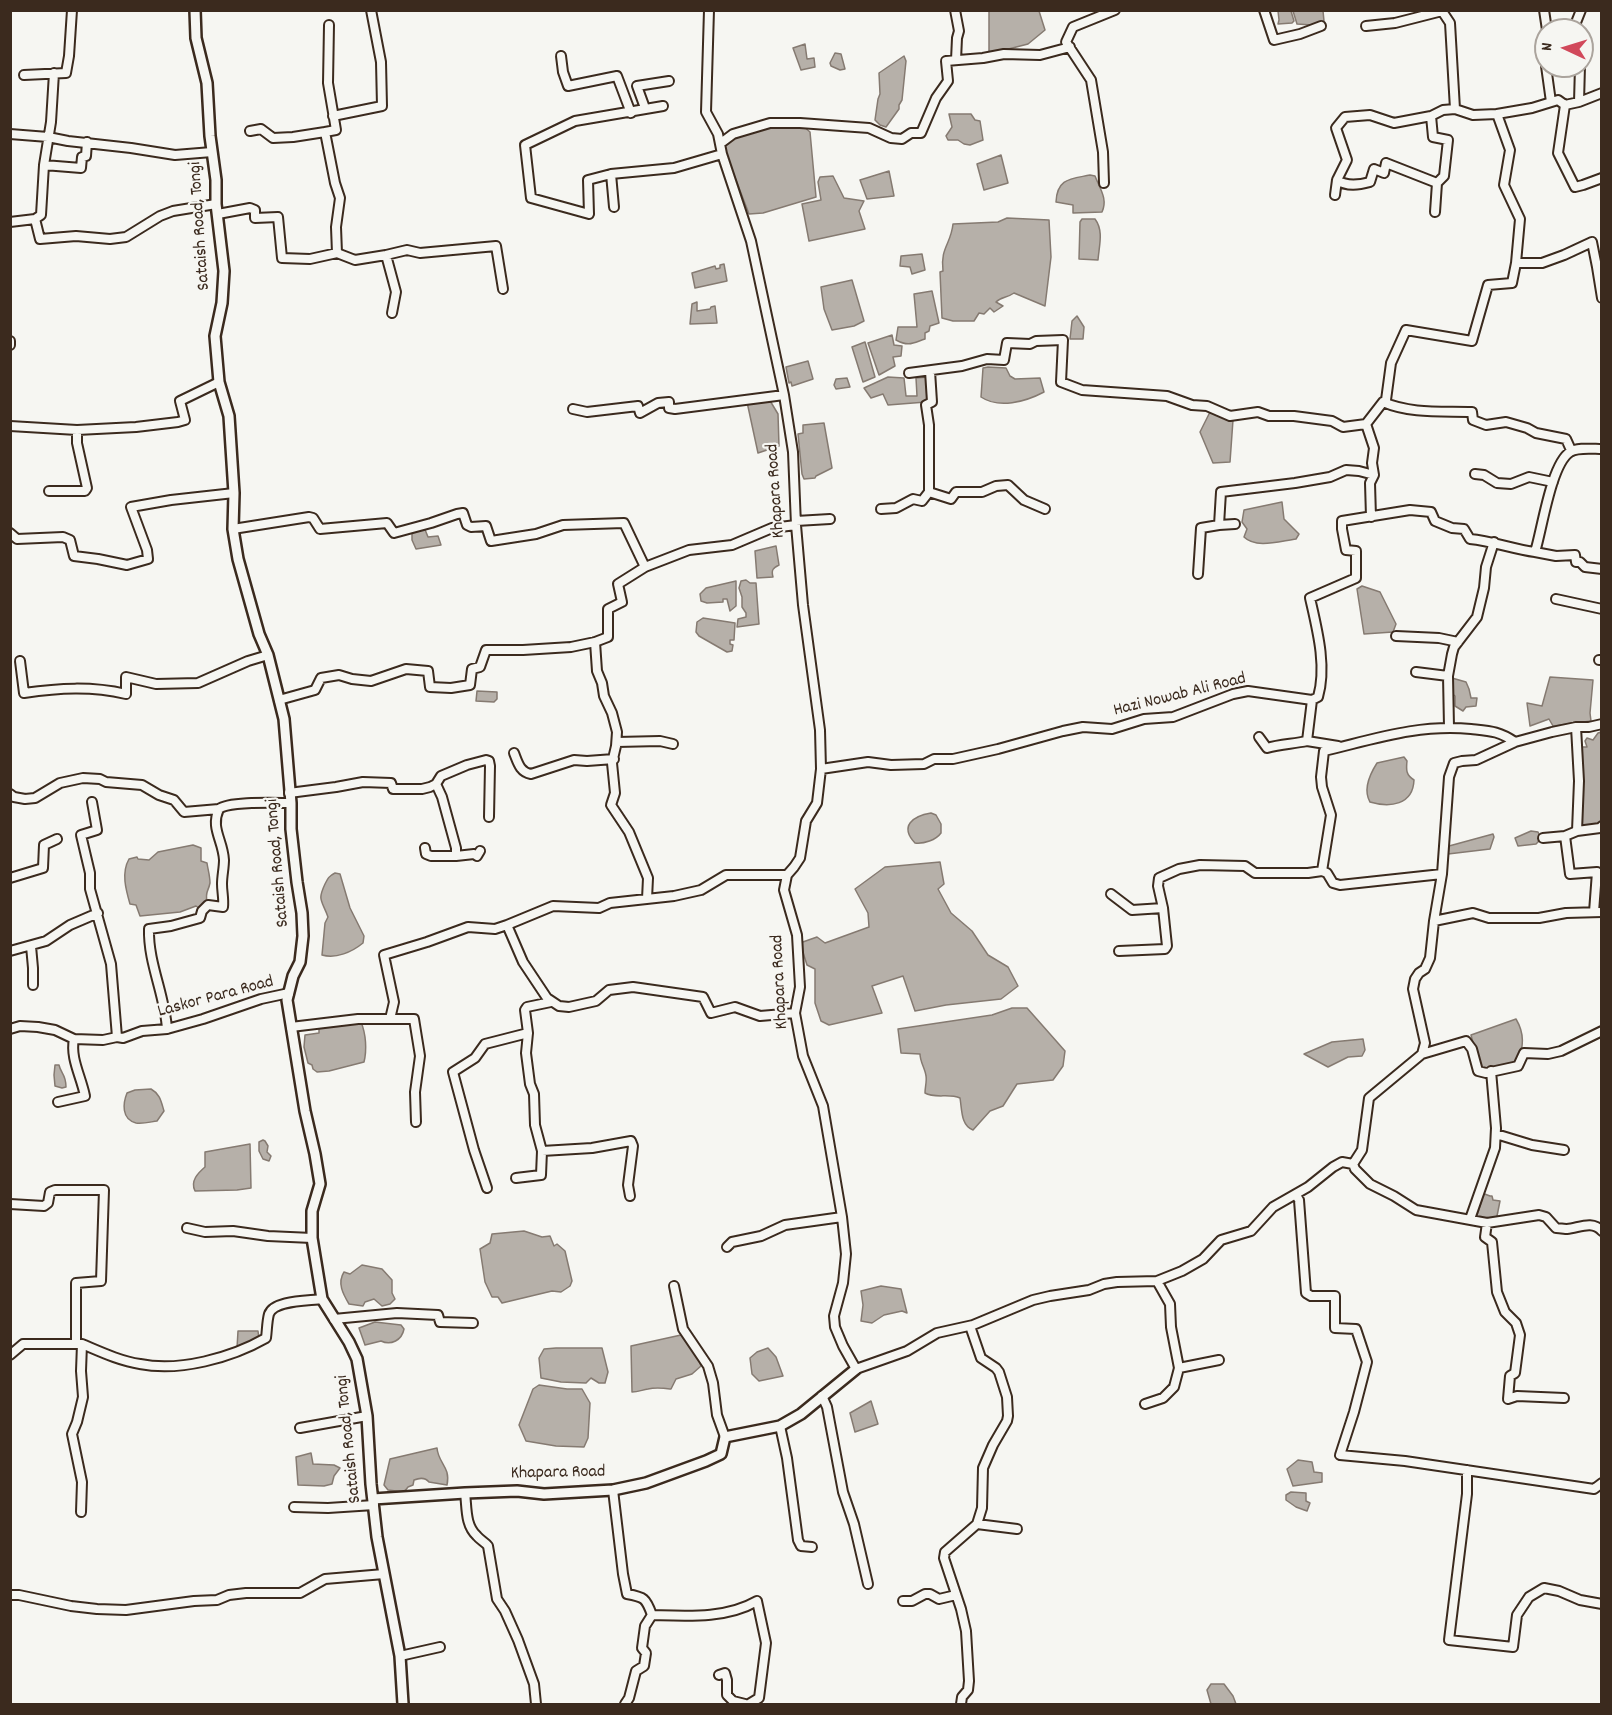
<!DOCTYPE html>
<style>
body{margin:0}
#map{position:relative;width:1612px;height:1715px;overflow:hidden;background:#f6f6f2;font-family:Dekko,sans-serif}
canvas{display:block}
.frame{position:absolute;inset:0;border:12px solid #3b2a1e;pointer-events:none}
.north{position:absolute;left:1534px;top:18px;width:60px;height:60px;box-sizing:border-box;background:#f6f6f2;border:2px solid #aba49d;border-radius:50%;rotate:274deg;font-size:16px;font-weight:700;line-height:24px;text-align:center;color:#3b2a1e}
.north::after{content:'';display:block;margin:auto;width:21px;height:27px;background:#d1495b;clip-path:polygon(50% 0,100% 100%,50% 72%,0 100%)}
</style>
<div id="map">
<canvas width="1612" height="1715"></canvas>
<div class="frame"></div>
<div class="north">N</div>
</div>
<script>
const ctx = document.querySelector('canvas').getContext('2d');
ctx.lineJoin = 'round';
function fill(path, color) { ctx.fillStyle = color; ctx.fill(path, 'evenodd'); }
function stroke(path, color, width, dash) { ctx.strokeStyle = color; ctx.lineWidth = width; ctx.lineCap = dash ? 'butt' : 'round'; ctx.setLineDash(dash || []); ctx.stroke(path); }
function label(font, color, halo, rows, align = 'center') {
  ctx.font = font + ' Dekko,sans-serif'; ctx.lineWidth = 4.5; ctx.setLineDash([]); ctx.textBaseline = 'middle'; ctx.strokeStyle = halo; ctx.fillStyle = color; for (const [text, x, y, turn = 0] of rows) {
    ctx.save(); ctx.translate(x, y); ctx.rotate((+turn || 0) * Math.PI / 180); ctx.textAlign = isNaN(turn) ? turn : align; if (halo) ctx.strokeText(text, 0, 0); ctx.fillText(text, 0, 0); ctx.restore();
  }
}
const water = new Path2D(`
 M989 11H1039L1045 30 1028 44 989 54Z
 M1278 11H1291L1294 21 1292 23 1278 24 1279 20Z
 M1293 11H1323L1324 21 1312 25 1297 24Z
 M805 44 807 59 814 58 815 67 801 70 793 48Z
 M835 53 841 54 845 69 840 70 831 66 830 63Z
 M904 56 906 61 902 100 899 105V109L886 127 880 125 875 120 878 99 880 94 879 73Z
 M949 114H971L975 120 980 121 983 140 970 145 964 144 958 140H948L946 136 952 127Z
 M776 124 802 125 810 132 816 197 763 213 749 214 723 146 742 133Z
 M1001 155 1008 183 984 190 977 164Z
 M889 171 894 196 867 199 860 180Z
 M1090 175 1095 176C1100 189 1108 199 1102 212L1073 213V205L1056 202C1057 178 1071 179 1090 175Z
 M833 176 844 198 864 201 859 211 865 229 809 241 802 204 821 200 818 182 820 177Z
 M1007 218 1049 220 1051 257 1045 306 1014 293C1007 298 1001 297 996 302L1003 306 994 312 990 308 984 314 979 313 974 321H953L942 318 940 272 943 271C940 248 951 244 953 224L998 222Z
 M1082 219H1095C1104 231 1099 246 1098 260L1079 259 1080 222Z
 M922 254 925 270 912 274 910 267 900 266 901 256Z
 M724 264 727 281 695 288 692 273 715 266 716 269 720 268V265Z
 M852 280 864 321 854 326 832 330 824 309 821 287Z
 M932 291 939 323 930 326 929 331 925 333V339C913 343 909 347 896 340L898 327H917L914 294Z
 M697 302V311L710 309 711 307 715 306 717 323 690 324 692 304Z
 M1077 316 1084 327 1083 339H1070L1072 321Z
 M892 335 894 345 902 346 901 356 893 357 895 366 879 375 868 343Z
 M865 342 875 377 863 382 852 347Z
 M808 361 813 379 792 386 791 382 789 383 786 367Z
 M988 367 1006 368 1010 376 1015 379 1040 378 1044 392C1025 402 999 409 981 397L983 368Z
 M888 377 904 378 906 396H917L916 378 928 377 930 398 926 402 888 405 883 394 871 398 864 388Z
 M847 378 850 387 836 389 834 385 836 379Z
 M769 399 778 414 779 446 758 453 747 402Z
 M1211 410 1233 420 1230 462 1213 463 1200 432Z
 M824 423 832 468 816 476 815 478 804 479 802 474 798 434 803 433V425Z
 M1282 502 1284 519 1299 534 1296 539C1280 541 1256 549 1244 537L1247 529 1242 522 1244 510Z
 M424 527 428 537 438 536 441 545 416 549 412 540V531Z
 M776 546 779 565C773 568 771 570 773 577L757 578 755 551Z
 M746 580 750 583H756L759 624 737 627 738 619 746 617V613L742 607V597L739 588 741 581Z
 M736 581V606L730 611 727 599H723V602L707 603 701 601 700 594 706 588Z
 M1362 586 1380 592 1396 624 1393 632 1364 634 1357 589Z
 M703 618 735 623 734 640H730V644L733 645 732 651 727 652 699 636 696 632 697 622Z
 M1550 677 1593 680 1590 713 1591 721 1553 726 1549 719 1530 726 1527 703 1542 706Z
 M1452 678 1466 682 1469 689 1471 698H1477L1476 706 1466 707 1463 711 1455 706V696L1450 692 1449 685Z
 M477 691 497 692V699L494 702 476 701Z
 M1601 732V822L1600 827 1579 830V747H1587L1585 741 1587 738 1593 740 1598 733Z
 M1404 757 1407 761C1406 770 1406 775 1414 780 1413 805 1390 808 1370 802 1363 790 1370 774 1377 763Z
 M931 813 936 815 941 824V833C936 840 924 844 915 843 899 826 913 816 931 813Z
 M1531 831 1538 832 1541 839 1536 844 1518 846 1515 838Z
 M1493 834 1494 837 1490 849 1448 854 1449 846Z
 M193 845 201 848V861L207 863C208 870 210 876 210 883 208 893 205 891 207 902L200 909 196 906 180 912 140 916 136 905 130 904C126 890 121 873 129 859L137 857 138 859 149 860 158 852Z
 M940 862 944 884 938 889 951 913 972 931 988 955 1008 967 1018 986 1001 999 946 1005 915 1011 903 976 872 986 882 1013 829 1025 821 1021 815 1003V969L807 965 800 943 817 937 825 943 869 927 868 913 855 889 885 867Z
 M335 873 340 874 350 908 364 936 363 943C352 952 336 959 322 955L325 923 328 917C322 900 317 901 325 884 328 878 329 876 335 873Z
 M1012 1008H1027L1065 1051 1063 1066 1053 1080 1017 1084 1003 1106 990 1111 973 1130C961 1126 962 1110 960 1098 949 1093 935 1099 925 1093 925 1087 927 1081 926 1076 925 1068 920 1062 920 1054L901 1053 898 1029 992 1015Z
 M1516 1019C1525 1034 1523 1046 1519 1062L1483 1071 1478 1063 1471 1035Z
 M361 1022C366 1034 367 1050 364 1062L329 1071 317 1072 313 1069 312 1065 308 1063 304 1047 305 1035 319 1033V1029L323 1025Z
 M1363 1039 1365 1050 1362 1056 1348 1057 1328 1067 1304 1054 1332 1042Z
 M55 1065H59C61 1074 66 1074 66 1087L62 1088 55 1086 54 1075Z
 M151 1089C160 1094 161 1101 164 1111L157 1121C150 1122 143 1124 136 1123 121 1119 123 1103 127 1093L135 1090Z
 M263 1140 265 1141 268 1146 267 1152 271 1156 269 1161 263 1159 259 1151V1142Z
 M250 1144 251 1188 237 1190 195 1191C190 1181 198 1173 205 1167V1152Z
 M1482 1193 1490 1196H1492L1493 1200 1500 1201 1496 1221 1476 1218 1482 1200 1480 1197Z
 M524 1231 542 1237 550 1236 554 1246 557 1244 565 1251 572 1281 570 1286 561 1292 552 1291 502 1303 498 1297H492L485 1282 480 1249 490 1243 492 1234Z
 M362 1265 382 1269 392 1280V1293L395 1299 390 1304 382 1306 374 1299 365 1302 363 1306 349 1304C343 1294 337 1283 344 1272L350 1274Z
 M881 1286 901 1289 907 1313 902 1311 884 1315 872 1323 861 1321 863 1305 861 1291Z
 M375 1322 401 1325 404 1329C402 1340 391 1346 381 1341L365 1345 359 1328Z
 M238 1331H258L259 1339 237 1348Z
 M681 1335 698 1358 701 1366 692 1374 676 1379 671 1389C663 1388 656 1387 648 1389 642 1390 638 1392 632 1392L631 1346Z
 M556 1348H602L608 1372 605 1383H599L591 1378 586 1383 561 1382 541 1378 539 1358 544 1349Z
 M768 1348 776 1357 783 1376 759 1381 752 1374 750 1358 757 1352Z
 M539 1385 567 1389H582L590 1403 588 1438 584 1447 556 1446 526 1441 519 1425 533 1389Z
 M871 1401 878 1424 855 1432 850 1413Z
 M437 1448C438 1463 451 1467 447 1485L429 1482C425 1477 419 1478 414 1480L413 1485 408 1487 404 1492 388 1490 384 1485 390 1459Z
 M311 1453 313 1464 334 1465 340 1468 334 1476 332 1484 324 1486 298 1485 296 1457Z
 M1298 1460 1312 1462 1314 1472 1322 1473V1482L1293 1486 1287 1469Z
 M1291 1492 1306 1493V1501L1310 1503 1307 1511 1296 1507 1286 1500V1495Z
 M1211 1684H1224L1233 1696 1236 1704H1211L1207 1690Z`);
fill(water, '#b6b0a9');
stroke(water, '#857a71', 1.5);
const minor = new Path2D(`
 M709 10 706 112 718 134 722 154 751 241 784 395 793 452 796 525 803 605 820 730 821 769 817 803 806 821 800 858 794 867 787 875 784 890 797 935 800 987 795 1013 803 1056 823 1106 842 1217 846 1254 843 1283 834 1316 835 1327 843 1346 856 1369 907 1351 937 1333 973 1325 1033 1300 1050 1296 1089 1290 1104 1284 1117 1282 1157 1281 1182 1271 1203 1259 1221 1240 1251 1231 1273 1207 1308 1187 1333 1167 1342 1162 1353 1164
 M955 10 959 31 957 38 956 60
 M1264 10 1274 40 1300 34 1321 26
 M1544 10 1547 30
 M329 25 328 83 336 130 325 132 335 183 340 198 336 227 337 253
 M1366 26 1395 23 1442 11 1450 23 1455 109 1473 115 1497 114 1510 150 1504 185 1520 219 1516 263 1512 283 1488 285 1472 341 1406 330 1391 363 1386 400 1383 402 1366 424 1374 448 1372 463 1374 475 1370 483 1371 517
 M1573 30 1581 10
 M561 56 563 72 568 86 617 76 631 113
 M1546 66 1551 102
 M24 75 66 73 69 56 72 10
 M1579 102 1580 66
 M1565 105 1579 102 1602 93
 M663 106 575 121 525 145 531 198 589 214 588 180 611 174 674 168 722 154
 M645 108 637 86 669 81
 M1497 114 1532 108 1558 100 1565 105 1558 153 1575 187 1583 185 1602 178
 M333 116 382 106 381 62 371 10
 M250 131 261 129 273 138 293 137 325 132
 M10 134 48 137 68 141 131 148 175 155 212 152
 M721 143 733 134 770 123H800L869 128 891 138 902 139 911 133H921L936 98 948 81 946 61 983 58 1004 54 1040 55 1070 47
 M44 165 81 168 82 157 86 156 87 142
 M611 174 614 207
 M1337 180 1347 160 1336 128 1345 117 1370 115 1394 123 1431 116
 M1104 183 1103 152 1091 80 1066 42 1073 27 1115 10
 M1335 195 1337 180C1347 187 1359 185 1370 182L1374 169 1384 173 1386 163 1437 183 1444 176 1448 140 1433 137 1431 116 1443 110 1455 109
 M1435 212 1437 183
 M218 214 250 208 255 210V218L278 217 282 258 310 259 337 253 355 260 386 255 407 250 420 253 496 246 503 289
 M35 219 41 215 44 165 51 122 54 73
 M10 222 35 219 40 239 76 236 110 239 126 237 160 216 173 211 216 204
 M386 255 396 292 392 313
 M1516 263H1542L1564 255 1592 242 1597 267 1602 266
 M1597 267 1602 298
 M10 341V345
 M909 373 962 366 987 359 1004 360 1007 343 1030 344 1036 341 1063 340 1061 382 1082 390 1167 396 1192 405 1207 406 1230 416 1258 412 1269 416H1294L1332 421 1343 427 1366 424
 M1383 402C1411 414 1441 411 1472 412L1473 420 1486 425 1506 422 1527 428 1536 433 1566 439 1571 450
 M573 409 587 412 638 406 640 413 658 403 669 402V408L675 409 784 395
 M10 426 77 430 136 427 178 422 185 420 180 401 219 382
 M1475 474 1484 475 1497 483 1511 484 1529 477 1553 482
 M49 491H85L87 488 77 443V430
 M929 492 951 499 956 492H982L996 486 1008 485 1024 500 1045 509
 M881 509 896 508 913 499 922 501 929 492V425L926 405 932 402 930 371
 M796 521 830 519
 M1219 525 1235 524
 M233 529 309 517 313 518 320 529 387 523 394 533 431 523 457 514 463 513 467 525 471 527 486 526 491 541 536 534 563 525 624 523 645 567
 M10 533 17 539 63 537 70 540 74 556 98 559 127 565 148 559 147 550 131 507 171 500 234 493
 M1535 552 1556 556 1575 555 1576 562H1580L1585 567 1602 569
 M1198 574 1201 528 1219 525 1221 492 1295 483 1330 477 1346 470 1359 471 1374 475
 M1556 599 1602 609
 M1396 636 1439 638 1458 642
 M595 642 597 671 602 683 604 696 612 713 617 732 616 746 612 763 615 793 611 805 629 832 648 878 647 899
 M1599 660H1602
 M20 661 24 693C59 688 91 686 126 694V677L156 684 198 683 248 661 268 655
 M1416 672 1448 676
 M279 700 315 690 321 678 339 675 352 679 371 681 406 669 428 671 430 687 451 688 470 685 472 669 480 667 486 650H523L571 647 595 642 608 637V609L622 602 618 584 645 567 689 550 732 545 772 528 796 525
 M1312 700 1318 697C1327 666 1317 629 1310 598L1356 578V551L1346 550 1342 529V521L1410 510 1431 512 1435 521 1452 528 1464 529 1470 539C1492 541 1513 549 1535 552 1542 530 1551 464 1570 452 1577 447 1593 449 1602 449
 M1449 727 1448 676 1452 654 1454 647 1477 617 1484 588 1486 567 1494 542
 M1576 727 1579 781 1577 831 1600 828 1602 826
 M1307 741 1338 746
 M616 746 617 742 660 741 673 744
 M514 753C518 763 520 772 531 774L574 760 587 761 614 759
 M821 769 868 762 891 765 924 764 934 759H953L998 749 1063 731 1083 727 1112 729 1144 719 1173 717 1233 694 1248 691 1312 700 1307 741C1293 744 1280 744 1267 748L1259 737
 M289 793 336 787 363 782 391 783 393 789H422L430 787 436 784 441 776 467 765 486 760 489 761 490 766 489 817
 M10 794 14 797 25 799 35 798 60 783 83 778 100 779 106 782 142 785 159 795 174 800 184 812 219 809C229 801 276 803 291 803
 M92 802 97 830 81 835 90 873V889L111 964 117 1037
 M1577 831 1565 836 1570 874 1597 872 1594 912
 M1543 838 1565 836
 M425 848 426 854 431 856H456V848L442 797 436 784
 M456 856 474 854 477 856 480 851
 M1322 871 1331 815 1322 787 1321 777 1324 751C1375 739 1418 724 1471 729 1490 731 1499 731 1515 742
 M10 878 43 868 44 845 57 839
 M1111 894 1132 910 1163 908 1158 886 1159 878 1179 869 1200 865 1245 866 1255 873H1308L1322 871 1327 873 1333 883 1340 885 1442 874
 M1434 921 1473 913 1489 918H1539L1566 913 1602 912
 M507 925 553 906 599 908 610 903 674 896 701 890 726 875H787
 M31 946 33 968V985
 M10 951 46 941 70 925 98 913
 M1119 951 1165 949 1167 946 1163 908
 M390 1019 394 1002 384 955 427 942 468 927 495 929 507 925 523 962 547 998 559 1006 569 1007 596 1001 609 990 633 987 703 997 711 1013 735 1007 760 1016 795 1013
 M291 1027 358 1019H414L420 1056 415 1092 416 1122
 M10 1029 20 1026 38 1027 55 1030 74 1039 103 1040 117 1037 123 1038 142 1031 167 1029 203 1019 261 999 289 993
 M167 1029C165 995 148 963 149 929L171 926 200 918 202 911 208 905 223 907C224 899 222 892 222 884 222 876 224 868 224 860 223 840 210 828 219 809
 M1422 1054 1466 1041 1472 1049 1478 1071 1486 1073 1518 1066 1524 1053 1548 1054 1561 1051 1602 1031
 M58 1102 85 1096C81 1076 70 1058 74 1039
 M1496 1134 1532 1145 1564 1150
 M542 1151 592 1148 631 1141 633 1146 628 1185 630 1196
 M1353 1164 1362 1150 1369 1098 1422 1054 1425 1043 1413 989 1415 979 1419 973 1425 969 1430 958 1434 921 1442 874 1449 777 1454 763 1462 761 1476 760 1515 742 1552 732 1576 727H1589L1602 724
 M1353 1164 1355 1169 1370 1184 1394 1196 1416 1210 1487 1223 1539 1215 1546 1217 1556 1228C1557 1228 1566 1229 1567 1229 1579 1228 1592 1220 1602 1231
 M516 1178 541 1175 542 1151 535 1125 534 1094 530 1084 526 1053 528 1033 525 1010 527 1007 551 1002
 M487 1188 474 1150 453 1072 475 1058 485 1044 528 1033
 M1296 1195 1299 1200 1306 1293 1311 1296H1335V1328L1356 1329 1367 1362 1354 1412 1340 1455 1405 1461 1594 1489 1602 1483
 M10 1204 44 1206 48 1203 50 1192 55 1190H104L101 1281 76 1283V1344
 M1470 1219 1495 1148 1496 1128 1491 1071
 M1487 1223 1485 1237 1492 1242 1497 1292 1505 1312 1516 1323 1520 1335 1515 1373 1510 1376 1508 1399 1517 1396 1564 1398
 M187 1228 205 1232 233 1231 268 1236 312 1238
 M727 1247 732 1242 761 1236 785 1225 842 1217
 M674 1286 683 1329 708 1366 713 1383 717 1415 725 1437
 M334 1319 397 1313 438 1315 440 1322 473 1323
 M10 1355 23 1344H82C101 1352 120 1361 140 1364 179 1372 231 1358 266 1338 267 1331 267 1321 269 1314 274 1300 308 1301 322 1299
 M1179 1368 1219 1360
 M822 1396 827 1407 843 1492 854 1524 868 1584
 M1145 1404 1163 1398 1174 1387 1179 1368 1171 1327 1170 1304 1157 1281
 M780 1426 787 1458 798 1540 801 1546 812 1547
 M300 1428 367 1416
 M1467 1470V1494L1449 1640 1513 1647 1517 1615 1529 1597 1544 1588 1559 1591 1580 1600 1602 1604
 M613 1490 623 1574 627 1594C644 1597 646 1598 652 1615 687 1616 726 1619 757 1601L766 1643 759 1698 749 1704
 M465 1493C467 1508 465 1525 477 1536 480 1540 485 1542 488 1546L497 1599 505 1611 518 1640 534 1684 536 1704
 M294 1507 328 1508 374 1505
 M81 1512 82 1482 72 1434 77 1422 83 1397 81 1371 82 1344
 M977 1524 1017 1529
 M10 1595H19L71 1606 97 1609 126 1610 194 1601 217 1600 229 1595 246 1593H300L325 1579 384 1574
 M903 1601H912L925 1594H930L939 1599 956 1595
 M400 1656 440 1647
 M719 1675 725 1673 727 1680V1695L733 1701 745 1704
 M625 1704 629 1698 636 1671 644 1666 646 1653 642 1648 645 1626 652 1615
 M961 1704 962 1697 968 1690 969 1681 966 1631 961 1609 944 1558 945 1552 977 1524 982 1508 983 1468 993 1445 1007 1421 1008 1416 1007 1397 999 1372 996 1368 981 1358 970 1326`);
const tertiary = new Path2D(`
 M195 10 196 38 207 83 210 136 216 180V204L224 271 222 303 215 336 219 382 229 416 234 493 233 529 238 559 259 634 268 655 284 719 291 803V829L297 882 302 913 303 936 300 962 293 976 287 1000 305 1111 315 1154 320 1184 312 1211V1238L322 1299 349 1342 357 1359 367 1416 371 1484 377 1537 400 1656 403 1704
 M373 1499 465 1493 517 1491 544 1494 613 1490 646 1483 706 1461 721 1454 725 1437 780 1426 801 1414 856 1369`);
stroke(minor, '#3b2a1e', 12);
stroke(tertiary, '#3b2a1e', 14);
stroke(minor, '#f6f6f2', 8);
stroke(tertiary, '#f6f6f2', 9);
label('18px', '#3b2a1e', '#f6f6f2', [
 ["Sataish Road, Tongi",201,226,-94],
 ["Khapara Road",777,491,-94],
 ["Hazi Nowab Ali Road",1180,696,-14],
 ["Sataish Road, Tongi",279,863,-95],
 ["Khapara Road",781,982,-93],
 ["Laskor Para Road",216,998,-15],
 ["Sataish Road, Tongi",350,1439,-96],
 ["Khapara Road",558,1474,-1]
]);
</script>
